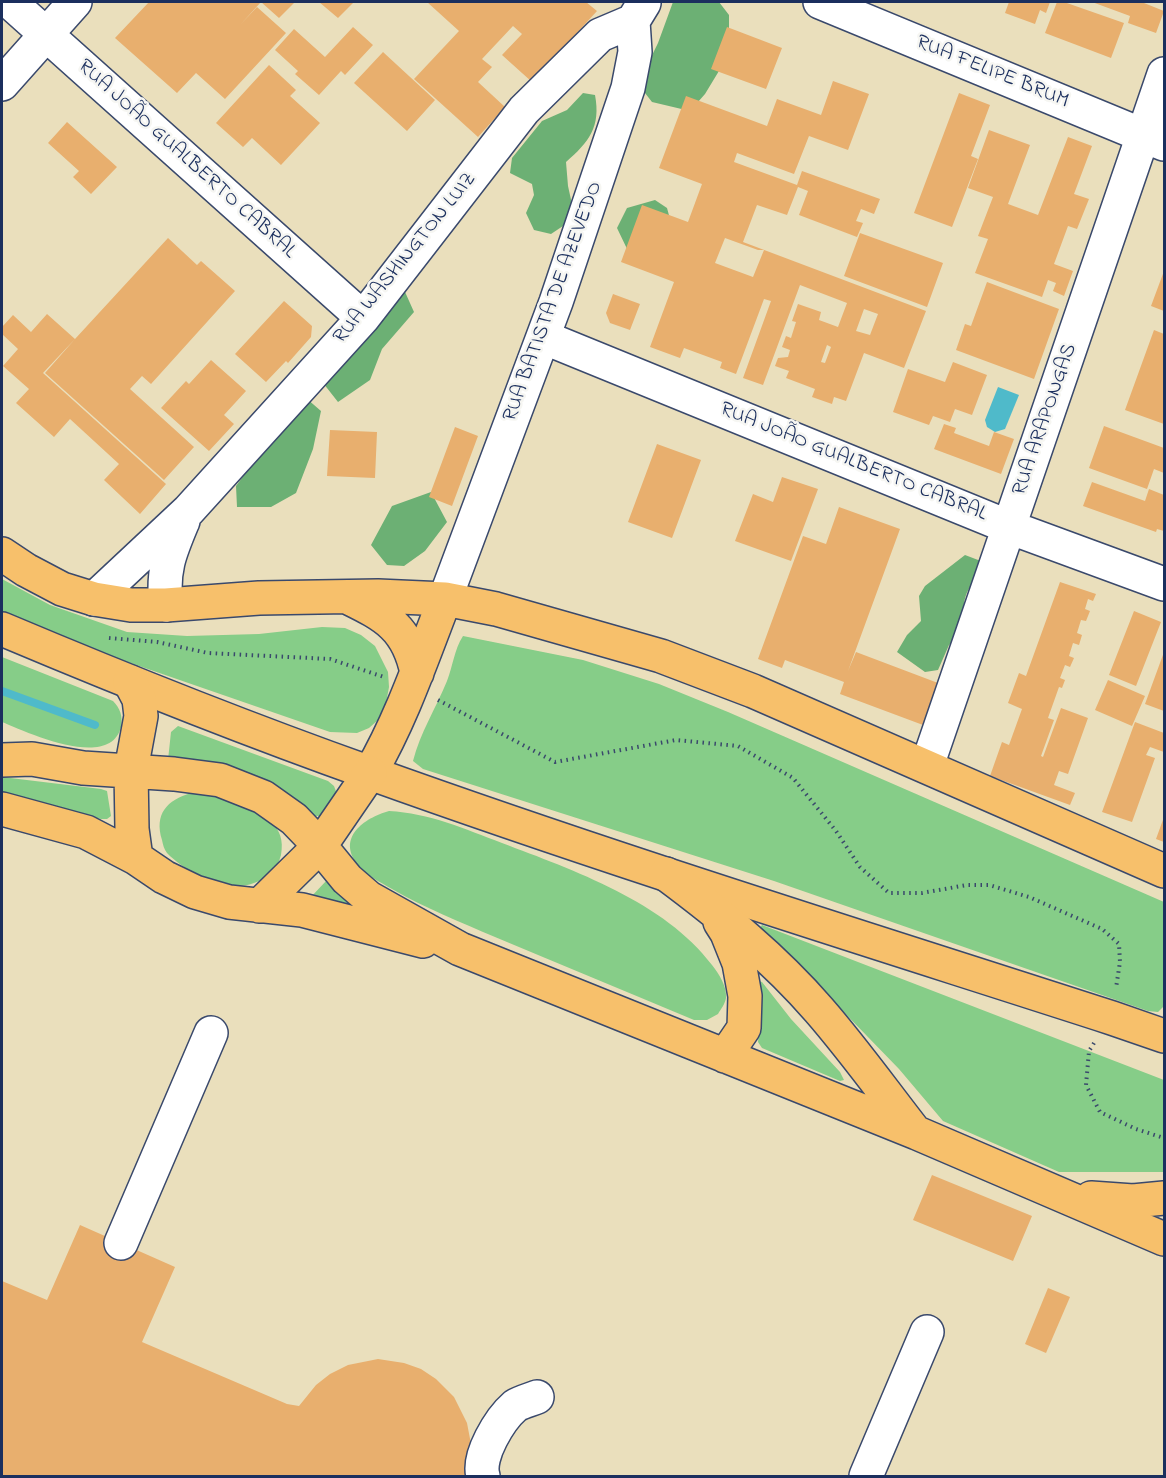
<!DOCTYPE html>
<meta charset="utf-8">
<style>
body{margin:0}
#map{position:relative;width:1166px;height:1478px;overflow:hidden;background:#eadfbc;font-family:"Indie Flower",sans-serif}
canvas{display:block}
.frame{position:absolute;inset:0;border:3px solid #1b2f5e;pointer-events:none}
</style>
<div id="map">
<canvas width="1166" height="1478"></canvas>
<div class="frame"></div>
</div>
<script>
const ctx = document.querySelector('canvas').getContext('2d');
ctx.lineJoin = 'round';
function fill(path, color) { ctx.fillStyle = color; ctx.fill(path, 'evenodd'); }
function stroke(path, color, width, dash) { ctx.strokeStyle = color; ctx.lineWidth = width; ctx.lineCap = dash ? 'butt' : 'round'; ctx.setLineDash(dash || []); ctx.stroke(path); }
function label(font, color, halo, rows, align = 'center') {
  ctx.font = font + ' "Indie Flower",sans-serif'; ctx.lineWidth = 5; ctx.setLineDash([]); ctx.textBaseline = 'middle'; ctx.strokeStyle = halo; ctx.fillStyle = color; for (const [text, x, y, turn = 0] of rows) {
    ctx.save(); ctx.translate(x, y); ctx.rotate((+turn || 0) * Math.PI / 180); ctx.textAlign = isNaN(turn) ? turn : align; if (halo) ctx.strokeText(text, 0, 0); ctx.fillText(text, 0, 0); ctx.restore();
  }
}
fill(new Path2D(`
 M2 579 50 605 127 632 187 636 259 634 322 627 345 628 361 635 375 646 388 672 389 687 386 703 378 720 369 728 357 733 330 732 38 631 2 612Z
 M463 636 583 660 659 684 728 712 1164 902V1006L1158 1012 1148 1011 774 881 423 769 413 761C420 733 436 708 447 681 453 666 454 650 463 636Z
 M2 657 113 701C120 708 123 716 121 727 110 771 26 732 2 722Z
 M178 726 328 781 334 786 337 794 323 816H315L168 760 171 732Z
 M2 777 101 789 107 791 111 816 107 819H101L2 794Z
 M191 793C198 793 206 793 214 794 222 795 231 801 239 804 263 814 287 825 281 855 277 871 268 878 254 883 228 894 185 872 167 853 164 849 163 845 162 840 154 814 167 800 191 793Z
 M389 811C429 813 465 829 502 843 573 870 665 902 712 965 719 974 727 986 726 998 725 1004 721 1009 718 1014L707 1020H694C628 992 561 965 495 937 460 922 425 908 392 889 380 882 367 876 358 865 336 838 364 818 389 811Z
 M327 880 350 903 376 916 310 898Z
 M762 925 1164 1080V1172H1059L943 1121 899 1069 834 1002 757 932Z
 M758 981 762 982 791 1019 840 1072 844 1080 840 1081 762 1048 758 1042 762 1005Z`), '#86cd88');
fill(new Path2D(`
 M673 2H719L729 15V38L725 61 705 94 690 111 652 102 638 84 658 43Z
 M583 93 595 95C601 127 589 142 566 162L568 186 575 218 551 234 534 230 526 213 534 195 532 184 510 173 512 158 542 121 567 110Z
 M655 200 667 208 673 230 629 253 617 228 627 208Z
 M401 283 414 312 382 349 370 380 338 402 316 374Z
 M299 392 321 411 313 449 296 493 271 507H237L236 486 264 448Z
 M431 492 447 522 425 551 404 566 387 565 371 545 392 506Z
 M965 555 986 563C983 581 979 575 970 587 961 600 964 617 964 632L949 645 938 670 925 672 897 652 907 635 921 621 919 596 925 586Z`), '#6cb074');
fill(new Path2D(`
 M998 387 1019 395 1005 429 995 432 987 427 985 420Z`), '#4fbaca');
stroke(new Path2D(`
 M2 691 95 725`), '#4fbaca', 8);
fill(new Path2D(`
 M149 2H261L240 25 257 7 286 33 225 99 196 73 177 93 115 38Z
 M261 2H295L279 18Z
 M319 2H354L338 18Z
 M427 2H586L597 11 532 82 502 55 522 34 513 26 482 59 492 67 478 82 505 107 478 137 414 79 459 31Z
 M1009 2H1050L1046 13 1040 10 1035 24 1005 13Z
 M1057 2H1064L1124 23 1111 58 1045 33Z
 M1092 2H1145L1144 3 1164 11 1156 33 1128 23 1130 16Z
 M353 27 373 45 345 75 341 71 319 95 295 74 298 71 275 50 294 29 325 57Z
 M727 27 782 48 766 89 711 69Z
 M383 52 435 100 407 131 354 83Z
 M269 65 296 90 290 96 320 123 281 165 252 138 243 147 216 123Z
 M833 81 869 94 848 150 809 136 794 174 737 153 734 162 797 185 802 171 880 199 874 214 861 209 856 221 863 223 857 237 799 215 808 191 798 187 787 215 757 205 743 242 926 311 904 368 864 353 846 401 834 397 832 404 812 397 815 389 786 378 789 371 775 366 778 358 788 357 790 350 782 347 786 336 791 338 796 322 792 321 798 304 821 312 819 320 838 327 847 303 800 285 763 385 743 378 771 301 764 299 736 374 720 368 722 362 684 348 680 358 650 347 674 282 621 262 642 205 688 222 702 184 659 168 686 96 767 126 777 99 821 115ZM725 238 758 250H764L753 277 715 263ZM864 309 878 314 870 335 856 331ZM827 345 831 347 825 363 821 362Z
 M959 93 990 105 971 156 978 159 952 227 914 213Z
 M67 122 117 167 91 194 73 177 79 171 48 143Z
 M989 130 1030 145 1008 204 1038 215 1068 137 1092 146 1074 194 1089 199 1077 229 1068 226 1054 264 1073 271 1064 296 1053 291 1056 283 1048 280 1042 297 975 273 988 239 978 236 993 197 968 188Z
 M860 233 943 263 927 307 844 276Z
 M168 238 197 265 201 261 235 291 151 384 142 376 130 389 194 447 164 480 45 373 75 339 43 373 166 484 140 514 104 480 119 464 70 419 54 437 16 403 29 389 3 366 18 349 2 334V327L13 315 31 332 47 314 75 339Z
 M1164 271V311L1151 306Z
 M987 282 1059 309 1034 379 956 350 965 324 971 326Z
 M613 294 640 304 630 330 610 323 606 313Z
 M284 301 312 326 311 337 288 363 286 361 266 382 235 354Z
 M1154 330 1164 334V424L1125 410Z
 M211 360 246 391 224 415 234 424 209 451 161 408 186 381 189 384Z
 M953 362 987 375 972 415 955 409 950 422 933 416 929 425 893 412 908 369 945 382Z
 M944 424 956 428 954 433 989 446 994 432 1014 439 1001 474 934 449Z
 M1104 426 1164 448V473L1154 469 1147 489 1089 468Z
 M455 427 478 436 452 506 429 497Z
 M330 430 377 432 375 478 327 476Z
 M657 444 701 460 672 538 628 522Z
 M782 477 818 489 791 561 735 541 753 494 773 502Z
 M1092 482 1145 501 1149 489 1164 495V531L1157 529 1156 532 1083 506Z
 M839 507 900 529 848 671 856 652 938 683 923 725 840 694 844 682 785 660 782 668 758 659 803 536 826 544Z
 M1060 582 1096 594 1093 601 1088 599 1085 609 1090 611 1086 621 1081 620 1077 633 1082 635 1079 645 1073 643 1069 656 1074 658 1070 667 1065 665 1060 678 1065 680 1062 688 1059 687 1048 718 1054 720 1041 756 1043 757 1061 708 1088 718 1068 774 1059 771 1054 785 1075 793 1070 805 990 776 1002 742 1009 745 1022 709 1008 703 1019 673 1026 676Z
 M1134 611 1161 622 1136 686 1109 675Z
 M1164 652V711L1145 704Z
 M1108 680 1145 696 1132 726 1095 710Z
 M1135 722 1164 733V752L1150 747 1146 755 1155 758 1132 822 1102 812Z
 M1164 817V842L1156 839Z
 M932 1175 1032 1216 1013 1261 913 1220Z
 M80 1225 175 1267 142 1342 287 1404 299 1406 316 1385 330 1374 348 1365 378 1359 404 1363 421 1369 436 1379 454 1397 467 1423 471 1444V1476H2V1281L47 1300Z
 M1048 1288 1070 1297 1046 1353 1025 1344Z`), '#e8af6e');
const minor = new Path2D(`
 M10 2 363 318
 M820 2 1164 144
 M2 84 75 2
 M543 337 1009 527 1164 584
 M94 599 188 511 363 318 524 110 600 35 633 21
 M445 599 556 302 628 88 635 52 633 21 644 3
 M166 605C162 570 170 552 183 521
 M927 766 1164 74
 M121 1243 211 1033
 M483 1476C477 1456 500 1419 515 1406 521 1402 530 1400 537 1397
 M866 1476 927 1332`);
const major = new Path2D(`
 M2 554 26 570 62 589 94 599 131 605H166L259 598 378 596 445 599 496 609 661 656 753 691 1164 871
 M347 597C386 616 408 628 417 673
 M2 629C123 680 246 729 370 773 615 861 864 938 1112 1018L1164 1036
 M370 773C402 718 422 658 445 599`);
const highway = new Path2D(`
 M130 682 139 699 141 716 131 770 132 829 136 858
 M2 760 32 759 83 768 174 774 220 780 263 797 294 819 320 846 347 879 369 898 460 949 917 1133 1164 1239
 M2 809 86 832 136 858 164 877 195 892 229 902 302 910 423 941
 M666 874C721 915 774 958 819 1010 853 1049 883 1091 915 1132
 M259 906 320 846 370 773
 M720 922 727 933 739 963 745 996 744 1028 725 1056
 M1091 1198 1133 1201 1164 1198`);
stroke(minor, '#3a496c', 36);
stroke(major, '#3a496c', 36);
stroke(highway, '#3a496c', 36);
stroke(new Path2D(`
 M109 638 157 642 208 653 330 659 384 677
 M438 700 555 762 676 740 738 746 793 778 836 831 860 867 889 893H922L967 885H989L1029 897 1102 929 1119 944 1120 962 1116 988
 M1094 1043 1089 1051 1086 1085 1100 1112 1136 1129 1164 1138`), '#3a496c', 4, [1.5, 4.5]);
stroke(minor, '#fff', 33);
stroke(major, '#f7c06b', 33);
stroke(highway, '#f7c06b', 33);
label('21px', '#1b2f5e', '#f6f6f2', [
 ["RUA FELIPE BRUM",992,73,22],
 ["RUA JOÃO GUALBERTO CABRAL",186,160,42],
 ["RUA WASHINGTON LUIZ",406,259,-51],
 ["RUA BATISTA DE AZEVEDO",554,302,-70],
 ["RUA ARAPONGAS",1046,420,-71],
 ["RUA JOÃO GUALBERTO CABRAL",853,463,22]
]);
</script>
